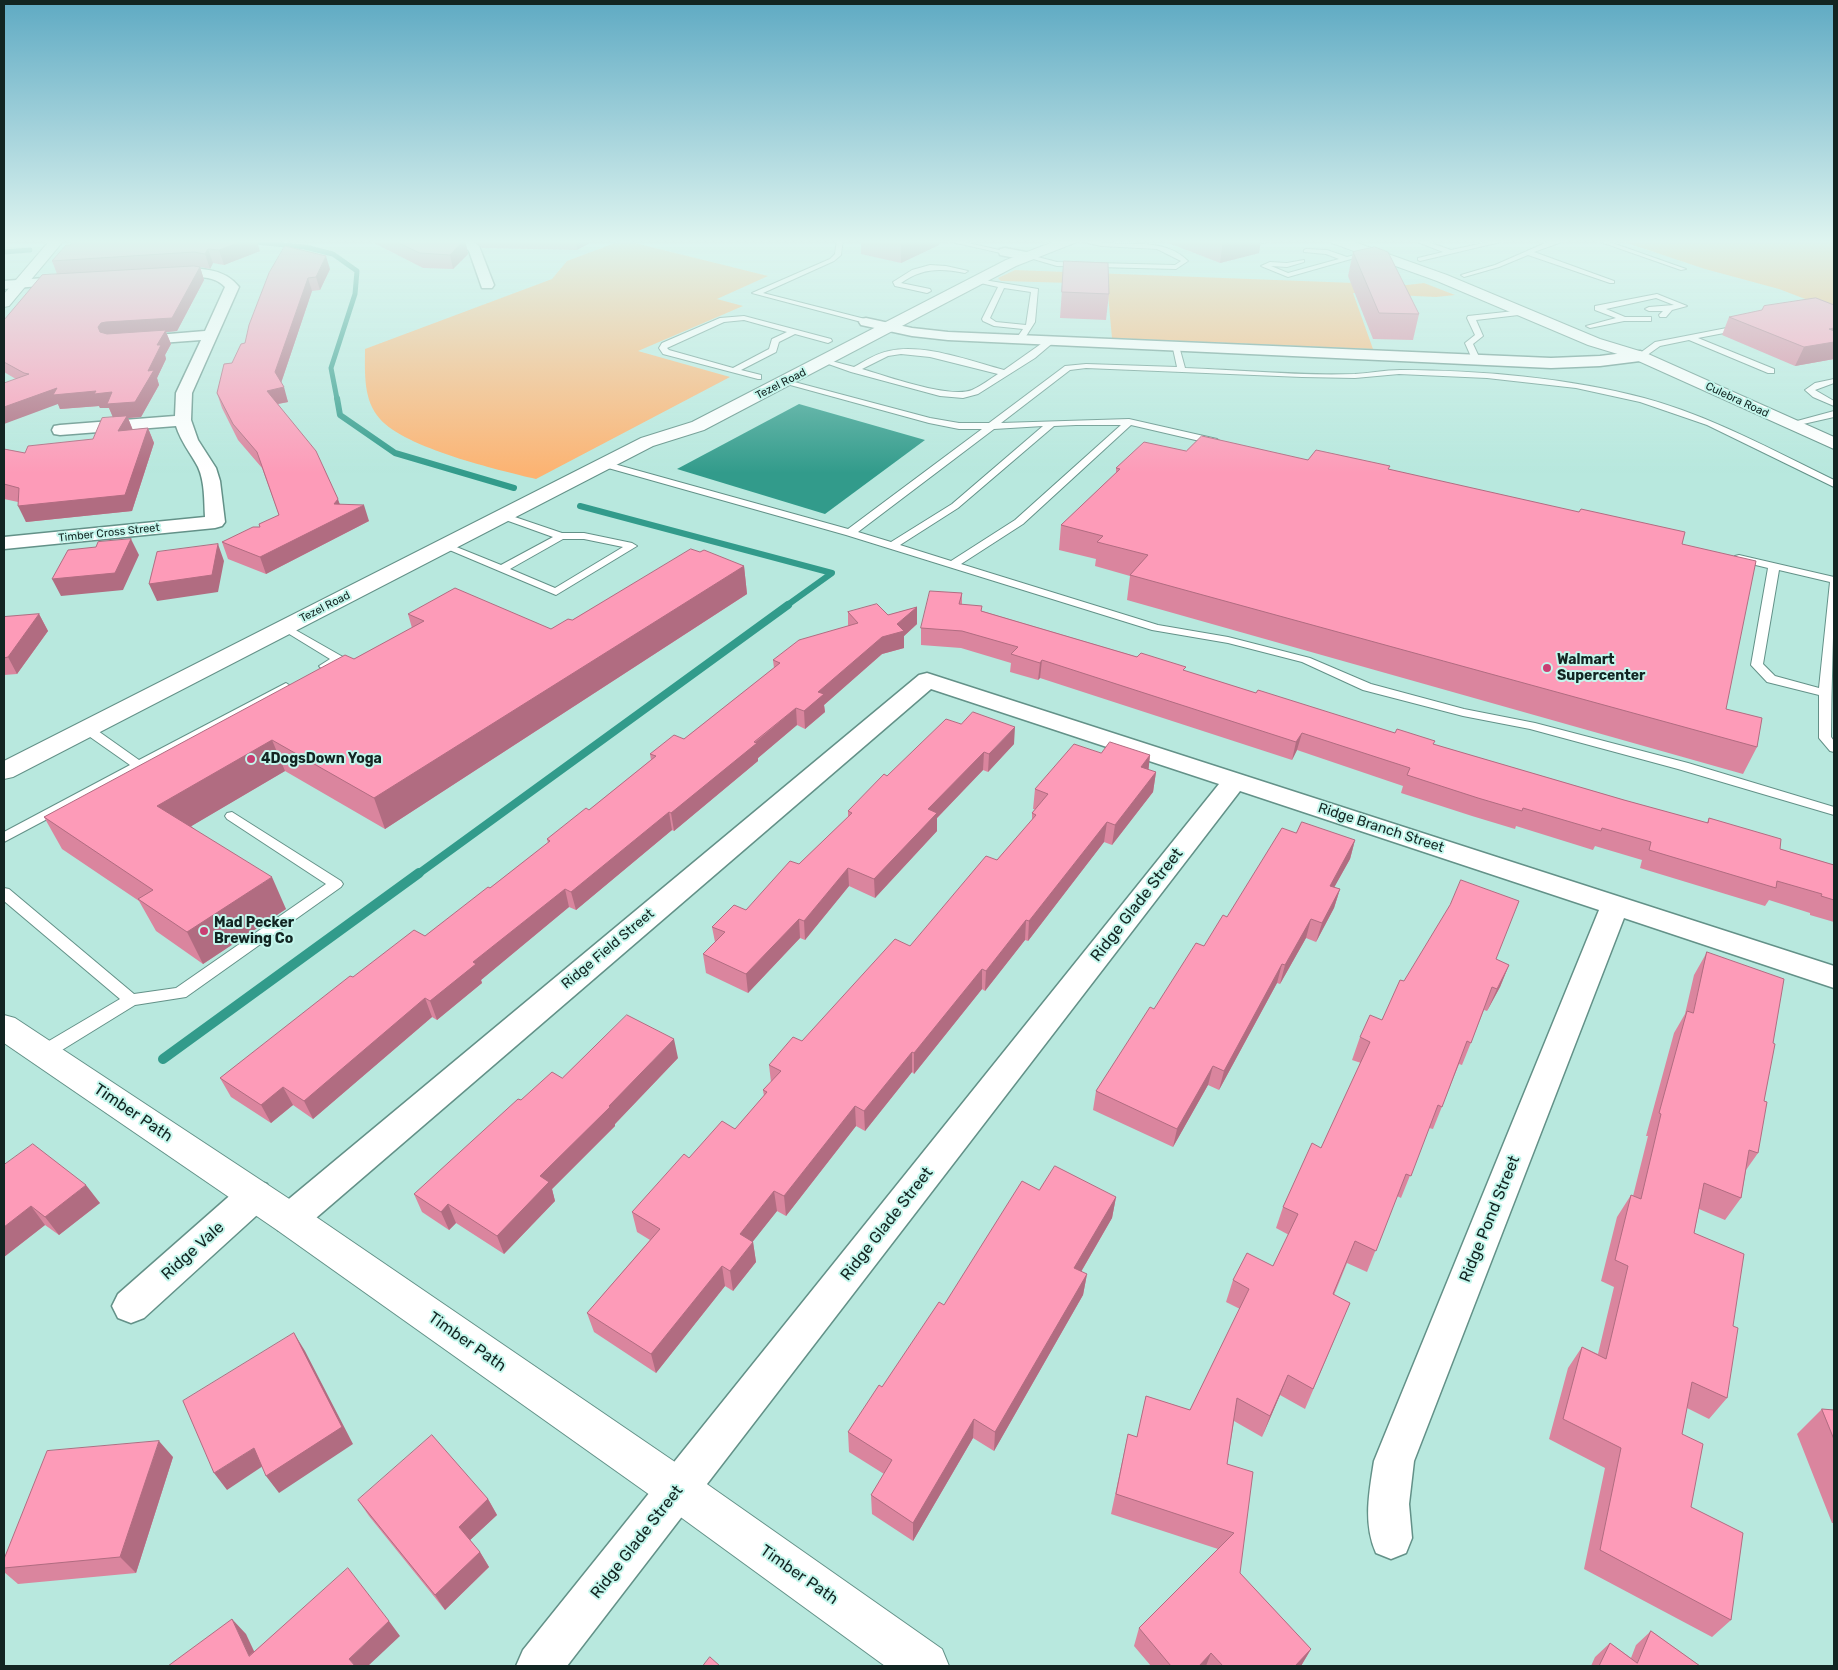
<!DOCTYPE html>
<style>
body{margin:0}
#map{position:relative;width:1838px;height:1670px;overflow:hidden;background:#b8e8de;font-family:Rubik,sans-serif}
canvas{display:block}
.frame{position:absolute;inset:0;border:5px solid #122522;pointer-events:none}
</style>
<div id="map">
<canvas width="1838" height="1670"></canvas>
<div class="frame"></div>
</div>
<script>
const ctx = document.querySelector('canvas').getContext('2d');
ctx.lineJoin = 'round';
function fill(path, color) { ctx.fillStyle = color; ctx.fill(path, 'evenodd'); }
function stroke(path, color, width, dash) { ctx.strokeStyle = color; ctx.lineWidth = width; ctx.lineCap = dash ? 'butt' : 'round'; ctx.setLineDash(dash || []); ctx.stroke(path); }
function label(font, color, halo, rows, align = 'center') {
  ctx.font = font + ' Rubik,sans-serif'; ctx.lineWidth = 4; ctx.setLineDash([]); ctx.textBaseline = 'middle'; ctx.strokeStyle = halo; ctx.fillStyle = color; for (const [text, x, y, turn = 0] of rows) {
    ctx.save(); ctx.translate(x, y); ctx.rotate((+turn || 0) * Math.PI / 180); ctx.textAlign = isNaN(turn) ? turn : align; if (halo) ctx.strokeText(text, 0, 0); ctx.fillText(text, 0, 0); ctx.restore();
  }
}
fill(new Path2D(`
 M1615 239H1834V310L1779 289 1705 269Z
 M623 240 768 276 717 299 743 306 638 351 730 377 536 479C498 470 405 448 380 419 363 400 365 373 365 349L552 279 567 261Z
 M1015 270 1407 285 1424 283 1455 295 1436 297 1353 293 1373 349 1112 338 1107 284 1001 281 998 278Z`), '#fcb372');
fill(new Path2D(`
 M799 404 925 440 825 514 677 469Z`), '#329b8b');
stroke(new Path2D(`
 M246 241 305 247 333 254 357 271 355 294 331 368 337 399
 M4 252 30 250`), '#329b8b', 5);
stroke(new Path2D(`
 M337 398 340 415 395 453 514 488
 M580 506 832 573 786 606`), '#329b8b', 6);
stroke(new Path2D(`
 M418 874 788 605`), '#329b8b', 8);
stroke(new Path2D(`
 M163 1059 419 873`), '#329b8b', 10);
const service = new Path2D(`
 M837 239H843L841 255 834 261 763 293 869 320V324L752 293 830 259 835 254Z
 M939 239H951L1008 252 1005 254Z
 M1071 239C1083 239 1094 242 1106 243 1135 245 1166 239 1188 261L1176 269 1057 266 1023 256 1026 254 1057 262 1175 265 1181 261 1157 249 1101 246Z
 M1250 239H1284L1263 243Z
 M1410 239H1419L1451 250 1502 239H1513L1420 261 1418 260V258L1443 252Z
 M1560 239H1570L1534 252 1614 281V283H1610L1528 255 1499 267 1464 277 1461 275 1495 265 1543 244Z
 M1592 239H1601L1686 269 1681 270Z
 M1306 249 1327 250 1347 257 1369 251 1372 253 1288 277 1261 266 1270 262 1287 263 1304 260V262L1287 267 1271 266 1288 273 1339 259 1326 254 1304 252V250Z
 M930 265 946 266 968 271 965 273C940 268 922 268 901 283L930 289 931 291 927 293 895 286 893 282 912 270Z
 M978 279 1038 289 1035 322 1023 341 1016 339 1023 329 994 326 983 321 982 319 998 287 976 282 974 281ZM1004 288 1031 292 1026 325 996 322 990 318Z
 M1657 294 1687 306 1672 310 1666 317H1660L1659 315 1663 311H1649L1645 309 1649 307 1674 305 1656 298 1606 309 1625 317H1651V321H1624L1590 328 1586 326 1616 318 1595 310V306Z
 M1524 310H1527V314L1476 320 1483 336 1473 344 1480 359 1473 361 1465 343 1475 335 1467 318 1468 316Z
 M744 316 831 339 832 341 828 343 795 334 779 342 776 352 741 370 761 375V379H758L663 354 659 348 662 343 720 318ZM744 320 787 332 772 339 769 349 733 368 669 350 667 348 724 322Z
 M1742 325 1746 327 1745 329 1698 338 1774 369V373H1768L1689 340 1660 346 1643 358 1636 356 1655 342Z
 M1048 339 1055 341 1035 358 978 394 963 398 940 396 851 372 820 361 824 359 854 367C865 361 877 353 889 351 924 343 970 361 1004 370ZM901 354 930 357 998 374C990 379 981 386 972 390 950 399 886 376 862 369L888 356Z
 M1172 344 1179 346 1185 368C1241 370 1299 376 1355 374 1370 373 1385 370 1400 370 1478 370 1569 378 1644 398 1711 416 1772 450 1834 480V487L1707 425 1640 402 1576 388 1487 378 1399 374 1355 378 1302 377 1086 368 1070 370 1001 423 1129 419 1217 439 1221 442 1217 445 1131 425 1023 524 961 564 1158 625 1228 637 1310 658 1371 684 1464 709 1535 723 1688 763 1834 807V815L1678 769 1530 729 1463 716 1363 690 1302 662 1228 643 1152 630 846 535 601 466 599 464 601 462H607L848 529 982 429H959L929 423 783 383V379L930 418 959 423H989L1065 366 1086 364 1177 367ZM1076 425H1121L1015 520 951 561 900 545 958 508 1054 426ZM1043 426 952 504 891 542 858 532 994 429Z
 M1834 379V383L1815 390 1834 401V406L1813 397 1805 390 1815 383Z
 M1834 411V417L1790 427 1786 424Z
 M503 513 562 533H584L632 543 637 546 556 595 440 546 445 543 449 544 501 565 553 537 500 518 498 516ZM563 539H584L623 547 555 588 510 569Z
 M1739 555 1834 577C1834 630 1831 684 1831 737L1834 741V752L1830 751 1819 738V695L1767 682 1751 665 1768 568 1735 560 1734 558 1735 556ZM1779 570 1830 582 1819 688 1775 676 1763 664Z
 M285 624 343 657 345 659 329 668H321L319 666 330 659 281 629 279 627Z
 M286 683 292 687 290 690 4 842V832L130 765 83 732 81 729 83 726H91L139 760Z
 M232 812 341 881 343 884 341 887 186 997 135 1005 49 1058 43 1059 37 1058 35 1053 37 1048 120 999 4 901V888L9 889 134 994 176 988 326 884 227 819 225 816 227 813Z`);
const minor = new Path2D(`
 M457 239H470L479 246 494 285 492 288H482L469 251Z
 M1005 248 1031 253 1032 256 1026 260 1000 255 999 252 1000 249Z
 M175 269C197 268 224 267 239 287L192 393 191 420 198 440 216 468 220 481 225 522 222 526 215 528 4 549V537L205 517C204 501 205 482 198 467 190 452 181 442 176 426L60 435 54 434 52 430 54 426 60 425 175 416 176 393 201 340 133 345 128 344 126 341 128 338 133 337 205 331 225 287C207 267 170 285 160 274L162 271Z
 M71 276 76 277 78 280 76 283 4 289V281Z
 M866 318 912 328 948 332 1551 358 1600 356 1640 351 1645 353 1648 356 1645 359 1640 361 1600 366 1551 368 948 340 912 336 861 325 859 322 861 319Z
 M927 673 1834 966V988L1624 918 1414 1461 1409 1504 1412 1538 1406 1553 1391 1559 1376 1553C1363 1523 1369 1493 1374 1461L1599 910 1240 791 567 1666H516L523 1650 1219 784 931 689 302 1230 290 1234 278 1230 272 1219 278 1208 919 675Z
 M255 1180 267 1184 272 1195 267 1206 144 1318 131 1323 118 1318 112 1306 118 1294 243 1184Z`);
const tertiary = new Path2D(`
 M51 239H65L9 306 4 307V294Z
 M4 1015 15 1018 303 1208 694 1475 942 1649 949 1666H885L664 1505 277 1230 4 1043Z`);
const secondary = new Path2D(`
 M1061 239H1079L1077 242 1016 266 704 430 653 446 13 777 4 779V761L641 438 692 422 1006 260Z`);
const primary = new Path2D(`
 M1328 239H1346L1447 275 1600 339 1646 353 1834 437V449L1634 359 1588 345 1437 281 1329 242Z`);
stroke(service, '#639188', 2);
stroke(minor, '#639188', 3);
stroke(tertiary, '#639188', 2);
stroke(secondary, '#639188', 2);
stroke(primary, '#639188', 2);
fill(service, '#fff');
fill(minor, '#fff');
fill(tertiary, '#fff');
fill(secondary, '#fff');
fill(primary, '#fff');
fill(new Path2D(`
 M75 239 260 251 224 265 213 263 210 269 200 267 204 280 177 331 166 332 171 344 165 355 166 359 157 378 159 385 141 417 128 418 133 430 148 428 154 443 132 511 26 522 18 502 4 499V449L25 453 93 439 113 417 109 408H100L99 406 60 409 58 404 4 372V320L57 274 52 261 70 245Z
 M366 239H464L468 254 453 269 423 268Z
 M472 239H597L577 250 482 248Z
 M861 239H939V245L901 263 861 254Z
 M1158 239H1261L1259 253 1220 263Z
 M1353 252 1419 314 1413 340 1373 339 1348 276Z
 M1064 261 1109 294 1106 320 1060 318Z
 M330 269 320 290 312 291 281 383 288 402 278 404 340 504 369 521 266 574 228 559 222 542 260 527 279 515 262 468 238 440 222 408 217 393 232 363 245 343 269 273Z
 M1834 305V359L1795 366 1722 335 1729 317Z
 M1186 451 1308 460 1389 470 1682 544 1726 709 1757 747 1743 774 1127 600 1130 576 1095 566 1096 559 1059 550 1061 525 1116 473V468Z
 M700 552 744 566 747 594 385 829 285 771 191 826 286 909 203 964 156 931 139 901 62 849 44 817 354 659 412 628 408 614 551 629 572 620Z
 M962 593V605L982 611 1185 671 1256 693 1395 733 1624 800 1707 823 1709 818 1780 849 1834 865V922L1810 915V913L1769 900 1765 906 1640 868 1642 860 1595 846 1593 850 1516 826 1515 829 1472 816 1401 793 1403 786 1297 750 1292 760 1040 678 1038 680 1010 672 1011 663 961 648 921 645V628Z
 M917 607V624L904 636V648L882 654 824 705 825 712 805 729 797 725 758 758V761L674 831 672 830 576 910 569 907 481 980 482 983 437 1020 432 1017 313 1119 293 1105 271 1123 231 1097 220 1078 353 977 425 936 490 888 548 843 547 839 589 810 651 760 650 754 684 739 774 668 773 660 848 626V612L888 615Z
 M39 614 48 631 17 674 4 675V617Z
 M1014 744 988 772 983 770 937 818V831L875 898 849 886 805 940 800 938 748 993 706 973 703 954 715 942 712 927 746 910 799 864 848 817V811L887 776Z
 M1101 753 1150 755 1148 770 1156 772 1153 792 1112 845 1104 842 1028 941 1025 940 985 991 982 989 914 1074 912 1072 865 1131 856 1126 786 1216 777 1211 752 1242H753L756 1262 733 1291 725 1286 656 1373 594 1332 587 1313 650 1240 637 1232 632 1212 689 1158 735 1129 764 1096 763 1090 771 1082 769 1065 802 1041 910 946 997 860 1032 820V813L1035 809H1033L1035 789Z
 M1355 840 1350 859 1334 887 1340 889 1334 908 1316 942 1306 938 1280 984 1277 983 1219 1090 1208 1085 1173 1147 1093 1110 1096 1091 1154 1009 1227 917Z
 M1707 952 1773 1043 1764 1101 1758 1153 1746 1170 1741 1198 1725 1220 1699 1209 1694 1233 1733 1326 1727 1398 1709 1419 1687 1408 1682 1434 1691 1507 1731 1620 1712 1637 1584 1569 1605 1468 1549 1439 1568 1368 1582 1347 1598 1354 1614 1287 1601 1281 1617 1217 1631 1195 1633 1196 1648 1136H1646L1674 1033 1685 1014 1694 975Z
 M1496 959 1509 965 1500 987 1487 1011 1484 1010 1462 1065 1459 1064 1433 1129 1429 1128 1401 1198 1397 1196 1367 1272 1347 1263 1334 1295 1350 1303 1305 1409 1280 1395 1262 1437 1234 1421 1227 1464 1240 1573 1311 1649 1301 1666H1151L1134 1646 1139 1628 1218 1549 1111 1514 1128 1434 1137 1437 1146 1396 1190 1410 1240 1309 1226 1302 1233 1280 1273 1266 1289 1235 1276 1228 1283 1207 1321 1148 1361 1063 1352 1060 1360 1037 1382 1020 1404 981Z
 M678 1058 615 1124V1126L552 1189 555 1201 504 1254 456 1223 449 1230 422 1212 414 1194 521 1100 562 1078Z
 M4 1165 100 1203 59 1235 45 1225 4 1257Z
 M1039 1190 1116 1197 1112 1218 1081 1272 1087 1274 1083 1295 994 1451 973 1438 913 1541 872 1514 871 1495 884 1474 849 1452 848 1432 944 1305Z
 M1822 1409 1834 1410V1523H1832L1797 1434Z
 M173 1457 136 1573 18 1584 4 1572V1559Z
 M488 1499 497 1515 470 1540 480 1552 489 1567 445 1610 369 1516 358 1500Z
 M1651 1631 1700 1666H1591L1595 1657 1610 1643 1631 1658 1636 1645Z`), '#da859e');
fill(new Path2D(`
 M249 239H256L260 251 224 265 219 250Z
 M465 239 468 254 453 269 450 255Z
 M576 239H597L577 250Z
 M901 239H939V245L901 263Z
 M1223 239H1261L1259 253 1220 263Z
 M208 249 213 263 210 269 205 254Z
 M326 256 330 269 320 290 316 277Z
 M200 267 204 280 177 331 166 332 171 344 165 355 166 359 157 378 159 385 141 417 128 418 133 431 125 446 109 408H100L99 406 60 409 58 404 4 424V407L103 341 98 327 101 323Z
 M308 278 312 291 280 386 275 372Z
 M1834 328V359L1795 366 1804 347 1829 329Z
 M284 387 288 402 272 405 267 391Z
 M148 428 154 443 132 511 26 522 18 506Z
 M338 499 343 515 364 505 369 521 266 574 260 557 334 504Z
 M131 539 139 555 123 590 61 596 52 579Z
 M218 544 224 561 218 592 157 601 149 584Z
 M744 566 747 594 385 829 374 798Z
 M917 607V624L904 636V648L882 654 824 705 825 712 805 729 804 711 818 692Z
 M39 614 48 631 17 674 8 657Z
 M1042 660 1040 678 1038 680 1040 663Z
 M796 708 797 725 758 758V761L674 831 671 813Z
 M1015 727 1014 744 988 772 989 754Z
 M1302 733 1297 750 1292 760 1296 742Z
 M272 740 285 771 173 837 157 806Z
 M984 752 983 770 937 818V831L875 898 874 879 928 809Z
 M1150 755 1148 775 1141 767Z
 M1156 772 1153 792 1112 845 1115 825Z
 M669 812 672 830 576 910 571 892Z
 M1107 822 1104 842 1028 941 1029 921Z
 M1355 840 1350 859 1325 904 1330 886Z
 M848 868 849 886 805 940 804 921Z
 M272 877 286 909 203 964 187 932Z
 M565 889 569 907 481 980 482 983 437 1020 430 1001 473 962Z
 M1340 889 1334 908 1316 942 1322 923Z
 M799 919 800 938 748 993 746 974Z
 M1311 919 1306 938 1280 984 1285 965Z
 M1026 920 1025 940 985 991 986 971Z
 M1282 964 1277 983 1219 1090 1224 1071Z
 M1509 965 1500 987 1487 1011 1497 989Z
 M982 969V989L914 1074V1053Z
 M425 998 432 1017 313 1119 304 1101Z
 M674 1039 678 1058 615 1124V1126L552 1189 555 1201 504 1254 497 1236 540 1176Z
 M912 1052V1072L865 1131 864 1111Z
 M1213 1066 1208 1085 1173 1147 1177 1129Z
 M283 1087 293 1105 271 1123 261 1105Z
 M855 1106 856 1126 786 1216 784 1196Z
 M86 1185 100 1203 59 1235 45 1217Z
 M774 1191 777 1211 743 1254 740 1234Z
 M1116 1197 1112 1218 1071 1289 1074 1268Z
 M448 1204 456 1223 449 1230 441 1212Z
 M31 1206 45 1225 4 1257V1227Z
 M753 1242 756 1262 733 1291 730 1271Z
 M722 1266 725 1286 656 1373 651 1354Z
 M1087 1274 1083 1295 994 1451 995 1432Z
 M294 1333 305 1351 353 1444 279 1493 266 1476Z
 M1288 1375 1280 1395 1262 1437 1270 1416Z
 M974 1419 973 1438 913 1541V1523Z
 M159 1441 173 1457 136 1573 120 1557Z
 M254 1448 266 1464 227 1490 214 1473Z
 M488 1499 497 1515 468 1542 459 1527Z
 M480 1552 489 1567 445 1610 435 1595Z
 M232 1619 246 1634 261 1666 249 1656Z
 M389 1621 400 1636 368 1666H355L349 1659Z
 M1311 1649 1301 1666H1295Z
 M1211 1653 1206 1666H1199Z`), '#b16c81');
const building = new Path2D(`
 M75 239H249L219 250 208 249 205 254 194 252 52 261 66 245H70Z
 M391 239H465L450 255 420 253Z
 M285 246 326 256 316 277 308 278 275 372 284 387 267 391 316 451 338 499 334 504 364 505 260 557 222 542 253 527H260L259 524 279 515 257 452 233 424 217 393 224 364 232 363 241 344 245 343 249 325 269 273Z
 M1375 247 1388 252 1419 314 1379 313 1353 252Z
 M1064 261 1108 263 1109 294 1062 292Z
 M194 266 200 267 172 318 106 322 101 323 98 327 100 332 107 334 166 330 157 345H161L148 371 154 370 135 402 107 404 112 392 94 394 96 391 53 395 57 388 4 407V383L29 374 24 373 4 362V320L42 275Z
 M1816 298 1834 305V328L1829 329 1834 331V342L1804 347 1729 317 1762 310 1764 306Z
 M127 416 118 431 148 428 125 495 18 506 19 488 4 484V449L25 453 28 446 93 439 102 418Z
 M1202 436 1308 460 1316 450 1390 466 1388 469 1579 512 1581 509 1685 532 1682 544 1756 561 1726 709 1762 718 1757 747 1130 575 1148 555 1097 542 1103 536 1061 525 1120 469 1116 468 1144 442 1186 451Z
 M131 539 115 573 52 579 68 550 96 547 98 542Z
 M218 544 212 575 149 584 157 552Z
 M691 549 700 552 704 550 744 566 374 798 272 740 157 806 272 877 187 932 138 899 153 890 44 817 345 655 354 659 424 621 408 614 455 588 551 629 568 619 572 620Z
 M930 591 962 593 959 604 982 606 981 611 1137 657 1141 653 1186 667 1183 670 1256 693 1258 690 1395 733 1397 729 1435 741 1433 744 1624 800 1708 823 1709 818 1781 839 1780 849 1834 865V900L1821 896 1822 894 1777 881 1776 888 1649 850 1651 842 1602 828 1601 831 1523 808 1522 811 1478 798 1407 775 1410 768 1302 733 1296 742 1042 660 1040 663 1011 654 1018 647 962 631 921 628Z
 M877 604 888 615 917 607 897 624 904 631 882 637 818 692 824 694 804 711 796 708 754 742 757 743 671 813 669 812 571 892 565 889 473 962 476 964 430 1001 425 998 304 1101 283 1087 261 1105 220 1078 350 976 353 977 414 930 425 936 488 887 490 888 550 841 547 839 586 808 589 810 656 756 650 754 674 735 684 739 780 663 773 660 799 640 858 623 848 612Z
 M39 614 8 657 4 658V617Z
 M973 712 1015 727 989 754 984 752 928 809 937 813 874 879 848 868 804 921 799 919 746 974 703 954 725 932 712 927 734 905 746 910 790 861 799 864 852 813 848 811 884 774 887 776 946 719 961 724Z
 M1110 742 1150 755 1141 767 1156 772 1115 825 1107 822 1029 921 1026 920 986 971 982 969 914 1053 912 1052 864 1111 855 1106 784 1196 774 1191 740 1234 753 1242 730 1271 722 1266 651 1354 587 1313 660 1229 632 1212 684 1154 689 1158 722 1121 735 1129 767 1092 763 1090 781 1071 769 1065 793 1037 802 1041 895 939 910 946 986 856 997 860 1036 815 1032 813 1048 794 1035 789 1074 744 1101 753Z
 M1302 822 1355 840 1330 886 1340 889 1322 923 1311 919 1285 965 1282 964 1224 1071 1213 1066 1177 1129 1096 1091 1150 1007 1154 1009 1196 943 1204 946 1223 915 1227 917 1282 828 1296 833Z
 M1461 880 1519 901 1496 959 1509 965 1497 989 1492 987 1471 1043 1467 1041 1442 1107 1438 1105 1411 1176 1406 1174 1376 1251 1355 1241 1333 1294 1350 1303 1313 1389 1288 1375 1270 1416 1237 1398 1227 1464 1253 1472 1240 1573 1311 1649 1295 1666H1223L1211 1653 1199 1666H1171L1139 1628 1234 1533 1116 1494 1128 1434 1137 1437 1146 1396 1190 1410 1249 1289 1233 1280 1247 1253 1273 1266 1298 1214 1283 1207 1312 1143 1321 1148 1370 1042 1360 1037 1370 1015 1382 1020 1400 980 1404 981 1450 905Z
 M1707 952 1784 979 1773 1043 1775 1044 1764 1101 1767 1102 1758 1153 1749 1150 1741 1198 1704 1183 1694 1233 1744 1254 1733 1326 1738 1328 1727 1398 1692 1382 1682 1434 1703 1444 1691 1507 1743 1533 1731 1620 1600 1550 1621 1448 1563 1419 1582 1347 1606 1359 1628 1266 1615 1260 1631 1195 1641 1199 1661 1114 1659 1113 1687 1011 1693 1013Z
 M627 1015 674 1039 609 1106 610 1107 540 1176 549 1182 497 1236 448 1204 441 1212 414 1194 518 1099 521 1100 552 1072 562 1078Z
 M33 1144 86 1185 45 1217 31 1206 4 1227V1165Z
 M1055 1166 1116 1197 1074 1268 1087 1274 995 1432 974 1419 913 1523 871 1495 892 1460 848 1432 879 1385 882 1387 939 1302 944 1305 1022 1181 1039 1190Z
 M294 1333 342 1427 266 1476 254 1448 214 1473 183 1401Z
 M1822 1409 1834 1410V1439Z
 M432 1435 488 1499 459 1527 480 1552 435 1595 358 1500Z
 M159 1441 120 1557 4 1568V1559L47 1451Z
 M348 1568 389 1621 349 1659 355 1666H168L232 1619 249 1656Z
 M1651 1631 1700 1666H1599L1610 1643 1637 1663Z
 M710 1657 720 1666H703Z`);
fill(building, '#fd9bb8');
stroke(building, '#b16c81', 1);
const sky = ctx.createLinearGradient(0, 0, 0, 473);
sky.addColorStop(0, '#5faac3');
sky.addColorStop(0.51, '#dff5f0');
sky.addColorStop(1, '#dff5f000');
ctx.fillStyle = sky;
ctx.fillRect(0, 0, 1838, 473);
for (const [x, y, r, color] of [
 [1547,668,5,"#ca3e73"],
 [251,759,5,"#ca3e73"],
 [204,931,5,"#ca3e73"]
]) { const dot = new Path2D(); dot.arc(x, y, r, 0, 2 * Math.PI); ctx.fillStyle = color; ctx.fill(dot); stroke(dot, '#c4f6ec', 2); }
label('11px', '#122522', '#c4f6ec', [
 ["Tezel Road",781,384,-27],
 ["Culebra Road",1737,400,25],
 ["Timber Cross Street",109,533,-6],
 ["Tezel Road",325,607,-27]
]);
label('bold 14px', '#122522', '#c4f6ec', [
 ["Walmart",1557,660],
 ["Supercenter",1557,676],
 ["4DogsDown Yoga",261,759],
 ["Mad Pecker",214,923],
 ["Brewing Co",214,939]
], 'left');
label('14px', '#122522', '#c4f6ec', [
 ["Ridge Branch Street",1381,828,18],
 ["Ridge Field Street",608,949,-40]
]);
label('16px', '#122522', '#c4f6ec', [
 ["Ridge Glade Street",1137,905,-52],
 ["Timber Path",133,1113,34],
 ["Ridge Pond Street",1490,1219,-68],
 ["Ridge Glade Street",887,1224,-52],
 ["Ridge Vale",193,1251,-42],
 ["Timber Path",467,1342,35],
 ["Ridge Glade Street",637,1542,-52],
 ["Timber Path",799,1575,35]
]);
</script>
